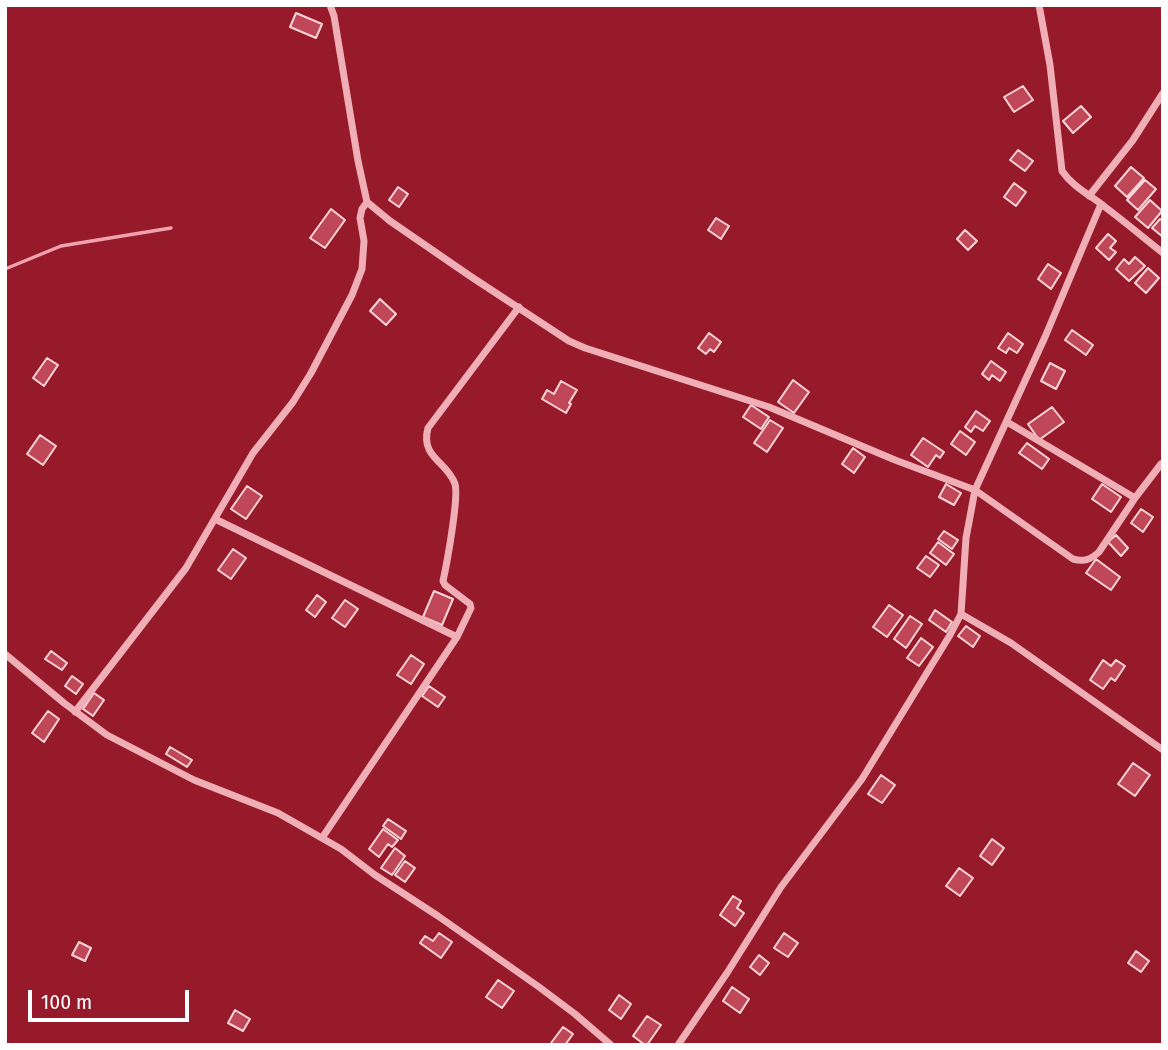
<!DOCTYPE html>
<style>
body{margin:0}
#map{position:relative;width:1168px;height:1050px;overflow:hidden;background:#971a2a;font-family:"Fira Sans Condensed",sans-serif}
canvas{display:block}
.frame{position:absolute;inset:0;border:7px solid #fff;pointer-events:none}
.scale{position:absolute;left:28px;top:990px;width:161px;height:32px;box-sizing:border-box;border:4px solid #fff;border-top:0;padding-left:9px;font-size:21px;line-height:24px;white-space:nowrap;color:#fff;-webkit-text-stroke:5px #971a2a;paint-order:stroke}
</style>
<div id="map">
<canvas width="1168" height="1050"></canvas>
<div class="frame"></div>
<div class="scale">100 m</div>
</div>
<script>
const ctx = document.querySelector('canvas').getContext('2d');
ctx.lineJoin = 'round';
function stroke(path, color, width, dash) { ctx.strokeStyle = color; ctx.lineWidth = width; ctx.lineCap = dash ? 'butt' : 'round'; ctx.setLineDash(dash || []); ctx.stroke(path); }
function fill(path, color) { ctx.fillStyle = color; ctx.fill(path, 'evenodd'); }
stroke(new Path2D(`
 M5 269 61 246 171 228`), '#f2a1ae', 3.5);
const building = new Path2D(`
 M296 13 322 24 316 38 290 27Z
 M1023 86 1033 100 1014 112 1004 97Z
 M1081 106 1091 117 1073 133 1063 121Z
 M1018 150 1033 161 1025 171 1010 160Z
 M1131 167 1144 178 1127 197 1115 186Z
 M1145 180 1156 189 1138 210 1127 200Z
 M1014 183 1026 192 1016 206 1004 197Z
 M398 187 408 194 399 207 389 200Z
 M1150 200 1162 211 1148 228 1135 217Z
 M331 209 345 220 325 248 310 238Z
 M716 218 729 226 721 239 708 230Z
 M1160 219 1163 221V237L1152 228Z
 M965 230 977 241 968 250 957 239Z
 M1108 234 1116 241 1110 248 1116 252 1109 260 1096 248Z
 M1135 257 1145 266 1129 281 1116 269 1124 259 1129 264Z
 M1048 264 1061 273 1051 289 1038 279Z
 M1148 268 1159 278 1146 293 1135 283Z
 M380 299 396 314 386 325 370 311Z
 M1072 330 1093 345 1086 355 1065 340Z
 M709 333 721 342 714 352 710 349 706 354 698 348Z
 M1008 333 1023 344 1017 353 1009 348 1006 353 998 348Z
 M47 358 58 365 44 386 33 378Z
 M991 361 1006 372 1000 381 992 375 989 380 982 374Z
 M1050 363 1065 371 1056 389 1041 381Z
 M793 380 809 392 794 413 778 402Z
 M561 381 577 390 569 403 571 404 566 413 542 399 547 390 554 394Z
 M751 405 769 417 761 429 743 417Z
 M1052 407 1064 422 1039 440 1028 424Z
 M976 411 990 421 983 431 975 426 971 432 965 427Z
 M770 420 783 428 767 452 754 443Z
 M960 431 975 442 966 455 951 444Z
 M40 435 56 446 43 465 27 454Z
 M923 438 944 452 940 458 936 455 928 467 911 455Z
 M1027 443 1049 459 1042 469 1019 453Z
 M853 448 865 457 854 473 842 464Z
 M946 484 961 493 954 505 939 497Z
 M1102 484 1121 497 1111 512 1092 499Z
 M247 486 262 496 246 519 231 509Z
 M1141 509 1153 517 1143 532 1131 523Z
 M944 531 958 540 952 549 938 539Z
 M1116 535 1128 548 1121 556 1108 542Z
 M938 542 954 554 946 565 930 553Z
 M233 549 246 558 231 579 218 570Z
 M926 556 939 565 930 577 917 568Z
 M1096 559 1120 577 1111 590 1086 573Z
 M434 591 453 599 442 625 423 617Z
 M317 595 326 602 315 617 306 610Z
 M345 600 358 609 345 627 332 618Z
 M889 605 903 615 887 637 873 627Z
 M935 610 952 622 946 632 929 620Z
 M910 616 922 624 906 648 894 639Z
 M966 626 980 636 973 647 958 636Z
 M921 638 933 647 919 666 907 658Z
 M51 651 67 663 62 670 45 659Z
 M411 655 424 664 411 684 397 675Z
 M1103 660 1111 666 1116 660 1125 666 1115 681 1111 678 1103 689 1090 680Z
 M72 676 83 684 76 694 65 686Z
 M429 686 445 697 438 707 422 696Z
 M94 693 104 700 93 716 83 709Z
 M48 711 59 719 44 742 32 733Z
 M170 747 192 760 187 767 166 754Z
 M1133 763 1150 775 1135 796 1118 784Z
 M881 775 895 785 882 803 868 794Z
 M388 819 406 831 401 839 383 826Z
 M383 829 398 840 392 847 388 844 379 857 369 849Z
 M992 839 1004 848 992 865 980 856Z
 M395 848 405 856 392 875 381 868Z
 M405 861 415 868 405 882 395 875Z
 M959 868 973 878 960 896 946 886Z
 M733 896 741 901 737 908 744 913 735 926 720 915Z
 M439 933 452 942 441 958 420 943 425 936 433 941Z
 M784 933 798 943 788 957 774 948Z
 M79 942 91 948 85 961 72 955Z
 M1136 951 1149 961 1141 972 1128 963Z
 M759 955 769 963 760 975 750 967Z
 M498 980 514 991 502 1008 486 997Z
 M732 987 749 999 740 1013 723 1001Z
 M619 995 631 1004 621 1019 609 1010Z
 M235 1010 250 1019 243 1031 228 1023Z
 M647 1016 661 1025 647 1045H645L633 1036Z
 M563 1027 573 1034 565 1045H554L551 1043Z`);
fill(building, '#bf4757');
stroke(building, '#fbd5da', 2);
stroke(new Path2D(`
 M330 5 334 16 358 161 367 202 390 221 470 276 569 341 585 348 769 407 895 460 975 490 1073 559C1084 562 1090 560 1099 552L1135 498 1161 464 1163 463
 M1039 5 1050 65 1062 171C1073 187 1090 195 1105 207 1125 222 1144 238 1163 253
 M1089 196 1133 140 1163 93
 M1007 422 1135 498
 M215 519 457 637
 M961 614 1011 643 1163 750
 M5 654 64 703 107 735 194 780 278 813 341 849 375 875 438 916 539 987 575 1014 611 1045
 M75 712 186 568 253 453 293 402 311 373 352 295 362 269 364 241 360 218 362 209 367 202
 M322 838 457 637 471 608 470 604 445 585 443 581C447 563 459 497 455 484 447 461 420 458 428 428L519 307
 M678 1045 727 973 781 887 862 779 950 635 961 614 966 538 975 490 1045 337 1101 204`), '#f0aeb7', 7);
</script>
